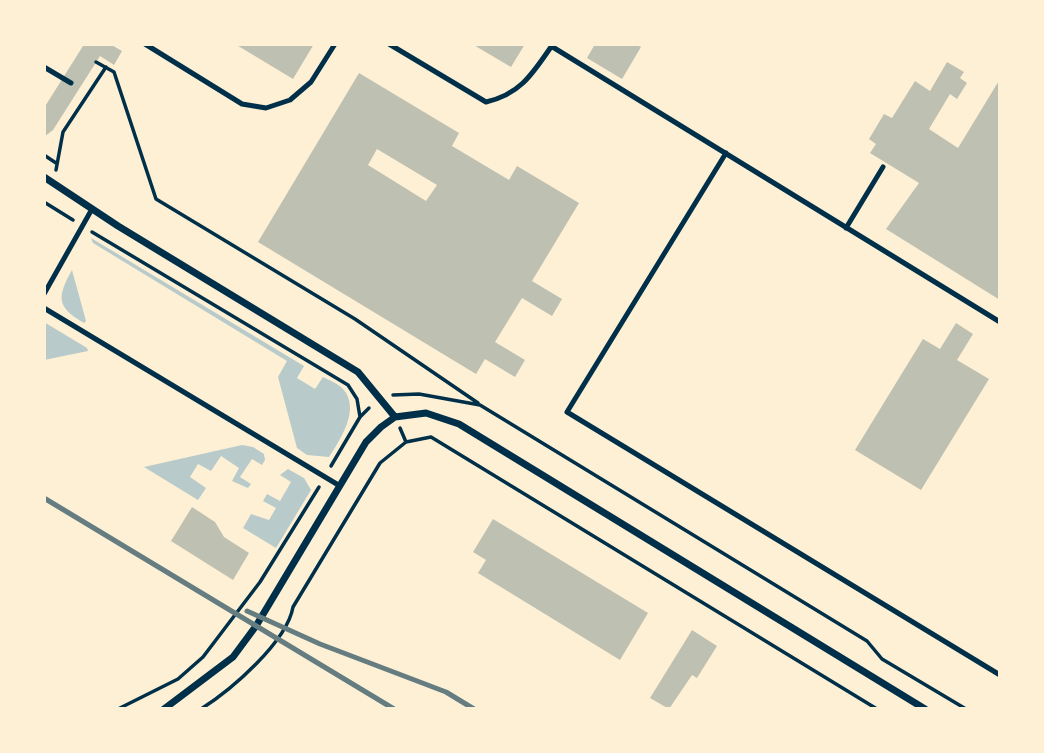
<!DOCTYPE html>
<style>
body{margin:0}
#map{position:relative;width:1044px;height:753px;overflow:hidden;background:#fdf0d5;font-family:Roboto,sans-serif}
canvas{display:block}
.frame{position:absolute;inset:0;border:46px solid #fdf0d5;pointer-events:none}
</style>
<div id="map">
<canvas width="1044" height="753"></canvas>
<div class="frame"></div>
</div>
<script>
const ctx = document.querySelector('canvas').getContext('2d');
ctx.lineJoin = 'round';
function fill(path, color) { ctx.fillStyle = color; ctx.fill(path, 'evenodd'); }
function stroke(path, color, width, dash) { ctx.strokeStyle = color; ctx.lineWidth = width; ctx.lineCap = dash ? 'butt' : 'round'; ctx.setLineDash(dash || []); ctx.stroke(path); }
fill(new Path2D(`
 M91 238 304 366 297 378 315 389 323 377C329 380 339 384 343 389 361 409 340 440 329 457L307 455 297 448 278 377 287 361 93 243Z
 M72 270 86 321 84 323C56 307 57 297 72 270Z
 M44 322 87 348 88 351 44 360Z
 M242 445 253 447 264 454 265 460 262 465 252 459 240 477 251 484 248 488 232 481 239 468 221 456 211 471 198 464 190 477 206 488 198 500 144 467Z
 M288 469 304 478 311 490 276 548 243 528 251 514 269 520 276 508 263 501 267 494 280 501 291 482 280 475Z`), '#b9caca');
fill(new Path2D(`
 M79 44H110L122 51 114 65 100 56 53 130 44 137V108L83 46Z
 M235 44H314L293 79Z
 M472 44H525L511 67Z
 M595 44H635L641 47 622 79 587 58Z
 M947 62 964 72 960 78 967 83 957 99 950 94 929 129 958 148 1000 79V300L886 229 919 183 870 153 876 144 869 139 884 114 892 118 915 81 930 91Z
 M359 73 459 133 452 146 509 180 517 166 579 203 532 281 562 299 552 316 522 298 495 342 525 360 515 377 485 359 476 374 258 242ZM377 149 437 185 426 201 368 165Z
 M956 323 973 334 957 360 989 379 921 490 855 450 923 339 940 349Z
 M192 507 215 522 224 537 249 553 233 580 171 541Z
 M493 519 648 613 620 660 478 573 486 560 473 552Z
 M692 630 717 646 697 678 692 675 669 709 650 698Z`), '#bec0b2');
stroke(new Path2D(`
 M96 62 114 72 156 199 355 319 478 403
 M44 155 56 163
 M56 170 63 132 106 67
 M44 202 73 220
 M92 232 348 385 357 399 360 417
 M393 395 419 394 480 405 867 641 882 659 966 709
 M400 428 406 442
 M331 466 360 417 369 408
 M118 709 178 679 203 657 260 582 319 487
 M201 709C231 690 287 642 293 607L380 463 406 442 431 437 877 709`), '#003049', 3.5);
stroke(new Path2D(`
 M145 44 242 104 266 108 290 100 311 82 335 44
 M389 44 486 102C521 94 533 73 553 44
 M551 46 1000 322
 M44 67 71 83
 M726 153 567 412 1000 675
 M846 228 883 167
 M44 294 92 209
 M44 308 340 486`), '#003049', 5);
stroke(new Path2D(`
 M44 177 118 226 358 372 395 417
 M164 709 233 657 256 626 366 442 381 427 395 417 426 413 459 424 925 709`), '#003049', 7);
stroke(new Path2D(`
 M44 498 394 709
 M247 611 320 644 446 692 474 709`), '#657d81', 5);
</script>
